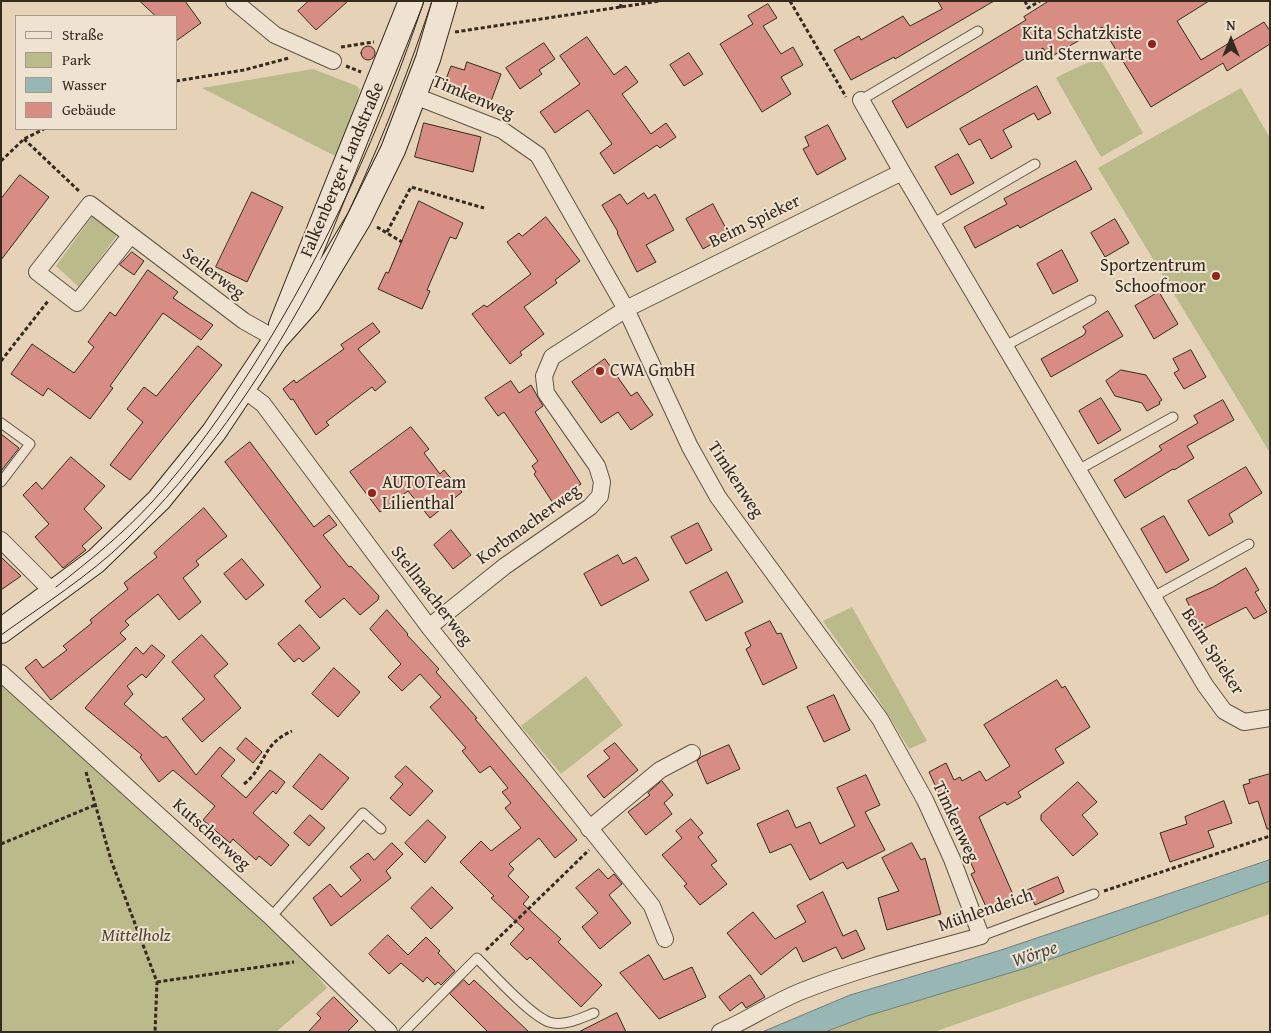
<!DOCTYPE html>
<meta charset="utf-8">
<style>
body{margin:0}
#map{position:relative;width:1271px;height:1033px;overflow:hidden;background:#e6d2b6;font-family:"Gentium Book Plus",serif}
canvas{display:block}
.frame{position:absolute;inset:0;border:2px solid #342a1e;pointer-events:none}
.legend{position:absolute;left:15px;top:15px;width:162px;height:115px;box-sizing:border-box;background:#efe2d0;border:1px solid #a49889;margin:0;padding:6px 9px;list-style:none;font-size:15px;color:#342a1e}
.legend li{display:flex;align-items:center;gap:10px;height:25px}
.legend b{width:25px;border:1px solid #a49889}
.north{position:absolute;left:1206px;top:15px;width:50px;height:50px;-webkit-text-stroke:4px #efe2d0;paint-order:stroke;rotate:0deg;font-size:14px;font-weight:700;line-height:20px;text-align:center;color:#342a1e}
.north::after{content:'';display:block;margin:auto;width:18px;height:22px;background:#342a1e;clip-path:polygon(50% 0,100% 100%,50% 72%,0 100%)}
</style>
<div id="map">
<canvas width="1271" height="1033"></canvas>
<div class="frame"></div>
<ul class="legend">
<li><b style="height:6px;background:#efe2d0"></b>Straße</li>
<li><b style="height:14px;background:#baba8b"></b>Park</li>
<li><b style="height:14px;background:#97b6b4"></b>Wasser</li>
<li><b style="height:14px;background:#d78d83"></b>Gebäude</li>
</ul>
<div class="north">N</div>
</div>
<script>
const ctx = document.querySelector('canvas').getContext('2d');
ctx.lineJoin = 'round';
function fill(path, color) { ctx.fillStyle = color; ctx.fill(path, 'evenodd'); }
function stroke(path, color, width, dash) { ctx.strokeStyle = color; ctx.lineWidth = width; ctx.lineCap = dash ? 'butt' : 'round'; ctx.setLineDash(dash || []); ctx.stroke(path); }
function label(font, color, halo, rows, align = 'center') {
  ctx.font = font + ' "Gentium Book Plus",serif'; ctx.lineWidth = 4; ctx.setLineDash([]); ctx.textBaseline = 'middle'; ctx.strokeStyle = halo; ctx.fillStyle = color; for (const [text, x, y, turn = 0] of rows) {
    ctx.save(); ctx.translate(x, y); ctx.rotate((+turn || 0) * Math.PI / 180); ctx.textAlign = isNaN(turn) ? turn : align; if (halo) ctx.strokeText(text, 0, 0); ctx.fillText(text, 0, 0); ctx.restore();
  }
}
fill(new Path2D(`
 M1099 57 1143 133 1101 157 1056 78C1071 69 1085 65 1099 57Z
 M313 69 357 86 360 90 337 157 202 88Z
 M1241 88 1270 138V453L1098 168Z
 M93 215 118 234 79 287 56 266Z
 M852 607 927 741 909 749 877 697 823 621Z
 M586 676 623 725 561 774 521 726Z
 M1 683 302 957 327 988 276 1032H1Z
 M1270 881V914L934 1032H825L867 1016 1026 968Z`), '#baba8b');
const water = new Path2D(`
 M1270 860V881L1026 968 867 1016 825 1032H762L850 995 998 951Z`);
fill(water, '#97b6b4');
stroke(water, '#6f7e78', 1);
const building = new Path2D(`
 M140 1H185L201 23 176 41V16H156Z
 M309 1H348L316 30 298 11Z
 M938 1H994L895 59 894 57 851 80 834 50 859 36 861 40 903 16 910 26 942 9Z
 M1049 1H1209L1177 21 1201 60 1264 22 1270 31V44L1227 71 1223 63 1151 107 1102 27 1049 58 1043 48 907 128 892 101 1026 20 1024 17Z
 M768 4 777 18 763 26 781 54 793 47 803 65 781 77 791 94 762 112 720 44 753 24 748 16Z
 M587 37 614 75 626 66 638 82 622 94 651 134 666 123 676 137 660 148 657 145 614 174 600 153 612 144 588 110 555 133 540 112 580 84 560 56Z
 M544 43 555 59 539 70 542 74 520 89 506 68Z
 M361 53a7 7 0 1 1 14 0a7 7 0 1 1-14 0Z
 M689 53 703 74 684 86 670 65Z
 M467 62 501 74 490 104 443 87 451 66 464 70Z
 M1037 86 1051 113 1038 120 1034 113 1003 130 1012 147 991 159 980 139 969 145 960 129Z
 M424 123 481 137 473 172 415 157Z
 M828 125 846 159 817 175 803 149 809 146 805 137Z
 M958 154 974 183 951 195 935 167Z
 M1076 161 1092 189 1020 228 1018 225 975 248 964 227 1007 204 1004 199Z
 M20 175 49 197 1 260V199Z
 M252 192 283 207 247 282 216 267Z
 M644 193 648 199 655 194 674 230 646 245 656 262 637 272 617 233 618 232 602 205 620 194 627 204Z
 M419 201 463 223 456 239 450 237 427 290 430 291 422 309 378 289 386 272 388 273Z
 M713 204 729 234 703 249 686 219Z
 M546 217 580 261 555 280 557 283 524 307 544 334 520 352 522 355 510 364 472 314 484 305 487 307 531 274 507 242 519 233 522 236Z
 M1115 219 1129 243 1105 257 1091 233Z
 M1062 250 1078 281 1053 294 1037 264Z
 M132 252 144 261 134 275 120 265Z
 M148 270 178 292 173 298 213 325 201 340 163 313 110 386 113 388 90 419 48 388 43 396 11 374 32 344 74 373 94 347 88 342 110 312 115 316Z
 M1159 292 1178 324 1154 339 1135 306Z
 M1108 311 1123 336 1051 377 1041 359 1084 335 1086 331 1083 327Z
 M373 323 380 332 358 349 386 382 375 391 372 387 326 422 329 425 316 435 293 399 291 400 283 389 294 380 296 383 344 349 341 345Z
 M198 346 222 365 130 480 110 465 143 422 127 409 144 387 156 396Z
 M1191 350 1206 377 1184 389 1174 373 1179 370 1173 359Z
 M605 359 631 396 637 392 653 415 631 430 618 412 601 423 572 382Z
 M1121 370 1146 375 1162 400 1159 402 1160 404 1147 411 1142 403 1115 396 1106 381Z
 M511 381 519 393 531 385 543 406 535 412 581 484 553 503 534 474 536 472 532 466 538 461 504 412 498 416 485 398Z
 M1101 398 1121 430 1098 444 1079 411Z
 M1223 400 1234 420 1187 446 1194 458 1174 470 1173 469 1125 498 1114 480 1162 450 1159 446 1198 423 1194 416Z
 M411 427 429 449 424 453 440 474 444 470 462 492 430 518 408 491 380 512 350 472Z
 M1 434 19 448 1 471Z
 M250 442 314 527 329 515 337 525 323 535 349 567 351 566 379 596 378 600 360 615 344 598 320 618 305 601 321 587 225 462Z
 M71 457 105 486 84 509 102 528 82 546 86 550 63 568 35 537 49 524 23 495 36 482 42 489Z
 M1246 467 1262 493 1229 514 1233 522 1209 536 1188 501Z
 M204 508 227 536 196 561 199 565 183 578 201 602 179 620 158 594 125 621 129 625 120 633 126 639 51 700 25 668 36 659 43 668 67 650 63 646 92 623 90 620 128 589 124 583 157 557 154 553Z
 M1164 516 1189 560 1166 573 1141 529Z
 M698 523 712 550 686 564 671 537Z
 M451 530 471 555 453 569 434 545Z
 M618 555 623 564 636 557 649 580 601 606 584 574Z
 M1 557 21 576 1 590Z
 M242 559 264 585 246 600 224 574Z
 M1246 568 1259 590 1255 592 1267 612 1254 619 1246 607 1201 630 1186 599 1213 587Z
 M727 572 743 602 706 621 690 592Z
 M387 610 408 634 407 635 439 669 436 672 477 718 475 719 577 840 555 858 539 838 509 864 514 869 508 876 529 897 523 904 561 939 558 942 602 985 581 1007 530 957 527 960 510 944 524 929 491 898 494 896 460 862 481 841 491 851 521 828 505 808 511 803 502 792 508 788 490 766 480 773 462 751 466 748 430 707 441 697 420 674 402 691 388 677 401 664 370 629Z
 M770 621 777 634 781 633 797 668 763 685 746 649 751 646 745 633Z
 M300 625 320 648 303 662 299 658 294 662 278 644Z
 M202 635 228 664 214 676 241 708 202 742 182 719 205 699 172 662Z
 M152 645 165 656 146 678 142 674 127 686 133 694 124 704 163 738 166 736 196 775 220 747 235 760 221 776 246 798 270 770 285 782 276 794 273 791 253 813 289 845 271 866 259 856 256 860 233 839 230 843 203 820 215 806 173 770 159 782 140 757 142 755 85 708 136 647 143 654Z
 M334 668 360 692 338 717 312 694Z
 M1057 680 1062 688 1065 686 1090 727 1055 749 1064 763 1018 792 1021 797 1007 805 1005 802 979 817 1015 899 988 911 971 874 975 872 929 772 946 763 954 780 960 777 962 781 980 771 986 781 1010 766 984 725Z
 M834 695 850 730 824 742 807 707Z
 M246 738 262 752 253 763 237 749Z
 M615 743 638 770 604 798 587 776 610 758 604 751Z
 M729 745 740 769 707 784 697 761 701 757Z
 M320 754 349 778 322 810 293 787Z
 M406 766 433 791 410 816 390 798 403 784 395 777Z
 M1270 774V829H1267L1258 801 1249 804 1243 785 1250 783 1249 780Z
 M866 775 880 805 865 812 885 850 847 869 843 862 810 880 791 844 770 853 757 824 788 810 796 828 810 822 820 844 855 826 837 788Z
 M662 781 673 795 664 803 672 814 646 835 628 812 650 795 648 793Z
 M1078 782 1097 802 1082 815 1098 834 1073 856 1041 820V815Z
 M1224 801 1232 823 1208 831 1214 847 1170 862 1160 833 1187 824 1185 817Z
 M310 815 325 828 309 846 294 833Z
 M691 819 703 833 698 837 717 861 711 865 727 884 700 905 684 886 687 884 662 855 682 838 676 831Z
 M428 820 446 837 425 863 405 843Z
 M392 843 403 854 386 871 391 878 331 926 313 898 330 884 341 897 361 880 350 867 368 853 374 860Z
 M912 843 921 860 925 858 941 914 887 930 878 898 899 891 882 858Z
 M599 869 608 879 614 874 622 884 609 895 631 923 600 949 582 927 598 913 576 888Z
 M1058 877 1064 892 1035 905 1028 890Z
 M432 887 453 908 431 929 411 908Z
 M823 892 843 936 856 930 865 949 842 959 836 947 803 962 796 947 761 975 727 933 753 912 775 939 806 922 797 906Z
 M388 935 408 955 426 937 440 951 438 953 455 971 441 985 438 982 435 985 427 977 423 982 401 963 389 974 369 954Z
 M649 955 664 980 692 967 706 997 659 1019 620 973Z
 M750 975 765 997 746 1008 742 1002 730 1011 719 997Z
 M464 980 469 985 474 980 529 1032H488L450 994Z
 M334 997 358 1021 347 1032H308L321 1018 317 1014Z
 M617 1013 626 1032H579Z`);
fill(building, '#d78d83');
stroke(building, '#342a1e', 1);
const lane = new Path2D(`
 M861 100 978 31
 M932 224 1035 164
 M1005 346 1091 300
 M1 423 30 444 1 482
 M1078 470 1173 417
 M1153 597 1249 544
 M271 917 363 813 381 829
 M981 936 1094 894
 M404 1032 477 958C493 974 530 1015 549 1022 564 1027 581 1018 594 1013`);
const street = new Path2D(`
 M234 1 275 35 333 61
 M415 96 502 130 538 155 626 309 690 447 718 497 880 719 925 800 952 859 981 936C921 953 860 968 802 991 774 1002 748 1020 720 1032
 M861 100 902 172
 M130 236 77 303 37 272 90 204 244 321 276 339
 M243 389 263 404 429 627 652 906 665 939
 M1 540 54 593
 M429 627 505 566 590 507 600 496 602 482 597 466 546 393 544 376 552 357 626 309 902 172 1205 685 1224 711 1244 722 1270 718
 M1 673 271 917 389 1032
 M589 829 660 770 692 753`);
const secondary = new Path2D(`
 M281 325 411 1
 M1 631 96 561 159 500 214 432 276 339 309 302 359 219 393 150 428 59 445 1`);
stroke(lane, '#605444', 11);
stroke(street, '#605444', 18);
stroke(secondary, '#342a1e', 26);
stroke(new Path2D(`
 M790 1 846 97
 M1025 1 1028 8 1040 1
 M620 8 622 1
 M455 32 660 1
 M341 47 374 42
 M346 66 361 72
 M176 81 244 70 289 58
 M24 139 80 192
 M1 161 24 139 44 129
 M377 227 402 242
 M387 232 411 187 484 208
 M1 361 48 301
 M86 772 111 860 157 982 155 1032
 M244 784C267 766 260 745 292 731
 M1 844 95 805
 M1104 891 1270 836
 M486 950 589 850
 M157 982 294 962`), '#342a1e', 3, [4, 2.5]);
stroke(lane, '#efe2d0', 9);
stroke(street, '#efe2d0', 16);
stroke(secondary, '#efe2d0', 24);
stroke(new Path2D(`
 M56 587C89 561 123 534 152 502 191 459 224 412 255 363 327 249 381 129 424 1
 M1 635C43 605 89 576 126 540 272 397 368 193 432 1`), '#342a1e', 1);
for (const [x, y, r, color] of [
 [1152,44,5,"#8f2418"],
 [1216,276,5,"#8f2418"],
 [600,371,5,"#8f2418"],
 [372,493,5,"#8f2418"]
]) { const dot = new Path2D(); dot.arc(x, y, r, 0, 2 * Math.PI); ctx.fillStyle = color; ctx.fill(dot); stroke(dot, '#efe2d0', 2); }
label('18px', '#342a1e', '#efe2d0', [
 ["Kita Schatzkiste",1142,34],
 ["und Sternwarte",1142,55],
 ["Sportzentrum",1206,266],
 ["Schoofmoor",1206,287],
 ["CWA GmbH",610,371,"left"],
 ["AUTOTeam",382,483,"left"],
 ["Lilienthal",382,504,"left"]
], 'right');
label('18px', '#342a1e', '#efe2d0', [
 ["Timkenweg",473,98,23],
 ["Falkenberger Landstraße",343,170,-67],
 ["Beim Spieker",755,222,-26],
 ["Seilerweg",213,274,37],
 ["Timkenweg",735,480,57],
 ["Korbmacherweg",529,525,-36],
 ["Stellmacherweg",431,596,52],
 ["Beim Spieker",1212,652,57],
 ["Timkenweg",955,822,65],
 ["Kutscherweg",211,835,42],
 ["Mühlendeich",986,911,-19]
]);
label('italic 18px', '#4f4734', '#efe2d0', [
 ["Mittelholz",136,936]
]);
label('italic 19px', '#4d4d44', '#efe2d0', [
 ["Wörpe",1035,955,-19]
]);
</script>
